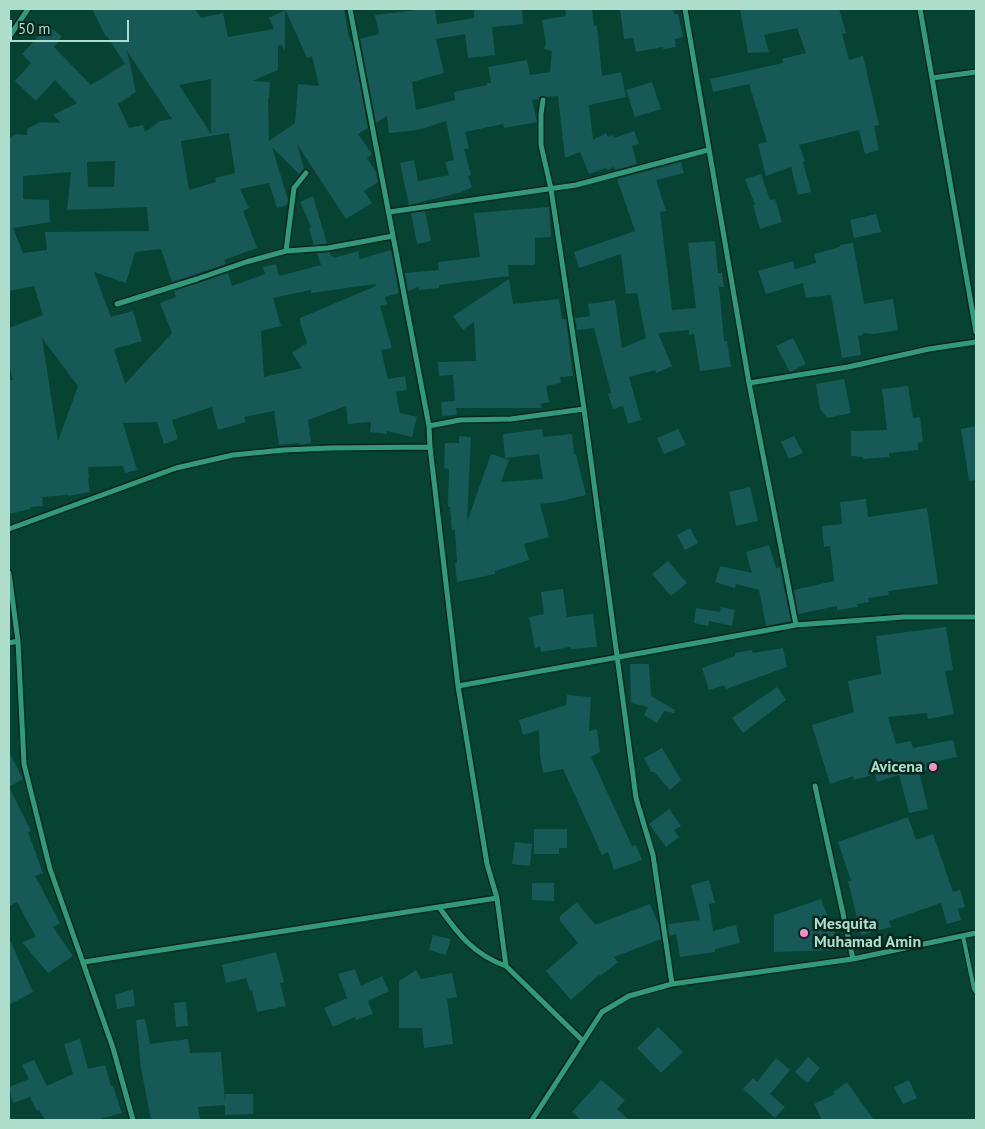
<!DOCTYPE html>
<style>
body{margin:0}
#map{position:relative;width:985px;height:1129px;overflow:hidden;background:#074333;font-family:"PT Sans",sans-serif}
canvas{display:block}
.frame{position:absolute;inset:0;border:10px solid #afddcb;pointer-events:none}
.scale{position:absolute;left:10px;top:20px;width:119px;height:22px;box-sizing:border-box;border:2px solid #afddcb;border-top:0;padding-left:6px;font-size:15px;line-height:18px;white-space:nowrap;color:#afddcb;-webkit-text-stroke:4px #05271d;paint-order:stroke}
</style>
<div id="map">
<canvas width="985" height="1129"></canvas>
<div class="frame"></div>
<div class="scale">50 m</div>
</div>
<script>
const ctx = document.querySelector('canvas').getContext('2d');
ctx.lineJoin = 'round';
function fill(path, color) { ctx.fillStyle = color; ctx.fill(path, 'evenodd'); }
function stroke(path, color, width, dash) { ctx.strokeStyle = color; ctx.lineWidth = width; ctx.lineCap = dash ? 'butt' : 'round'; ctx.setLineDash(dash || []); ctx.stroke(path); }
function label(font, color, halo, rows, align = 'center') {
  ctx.font = font + ' "PT Sans",sans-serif'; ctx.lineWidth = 5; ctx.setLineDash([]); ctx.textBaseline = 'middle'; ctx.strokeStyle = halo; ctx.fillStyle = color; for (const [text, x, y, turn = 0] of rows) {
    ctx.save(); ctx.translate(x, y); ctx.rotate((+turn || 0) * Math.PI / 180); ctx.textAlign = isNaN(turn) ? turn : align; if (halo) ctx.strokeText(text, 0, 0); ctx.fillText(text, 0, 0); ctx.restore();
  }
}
fill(new Path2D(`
 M92 9H195L201 18 223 13 228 37 274 29 269 18 285 10V51L282 45 278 46V70L252 81 270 82 269 98H268L269 141 295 123 298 84 319 86 312 56 307 58 285 9H344L349 38 352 42 368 128 358 134 372 154 367 158 376 172 378 182 364 191 372 203 346 219 297 144 304 169 299 174 272 147 288 200 287 205 277 208 269 183 240 189 249 208 243 211 257 248 224 260 226 264 172 282 161 249 135 252 126 283 94 272 111 317 133 311 142 341 114 349 125 384 172 333 160 303 176 297 174 291 228 273 232 286 265 274 263 267 276 264 279 276 321 265 317 253 330 252 331 257 333 256 334 258 358 251 360 259 391 250 399 293 385 297 387 304 380 306 392 348 381 350 388 379 405 376 407 390 396 392 400 413 417 417 412 437 387 431V434L370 432 371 422 348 424 346 406 308 420 311 443 299 445V443L279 445 274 411 244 417 246 422 218 430 212 407 172 420 178 439 164 444 157 422 123 423 137 470 125 473 123 466 88 467 89 478H88L90 492 68 496V495L42 497 43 506 30 507V509L9 514V380H13L9 365V328L43 315 34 286 9 291V138L16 134 27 135V129L40 122 61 123 53 115 77 103 55 80 36 101 15 81 31 63 22 54 36 39 46 25 62 36 54 47 91 85 125 64 107 36 106 37ZM127 51 172 119 160 121 145 132 143 125 129 128 118 104 136 92ZM211 79V134L179 85ZM229 133 235 173 215 178 216 182 189 190 181 141ZM115 161 114 187H88L87 162ZM71 172 67 210 147 207 149 231 45 232 47 250 23 253 13 228 50 222 49 200 23 199V176ZM375 284 376 286 300 318V323L307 343 292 353 302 368 264 377 261 331 281 326 273 298 311 290V293ZM42 338 78 386 58 441Z
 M424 9H435L437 24 474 18V9H522L523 24 492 27 495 55 468 58 465 34 436 39 444 73 412 82 416 110 455 100 454 92 487 85V83H491L488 67 527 60 530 75 550 72 552 51 544 49 546 44 542 20 566 16 565 9H592L594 26H597L602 76 621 72 626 97 589 105 593 140 606 133 608 137 613 135 614 138 634 131 639 144 632 146 637 164 615 170 614 167 607 170 606 168 589 174 580 152 565 158 558 96 546 97 542 96 539 99 532 100 537 122 504 128 503 124 465 132 469 148 464 149 471 175 468 176 472 187 462 192 409 205 400 163 414 160 418 181 449 175 445 162 454 160 446 121 418 130 389 133 387 116 376 123 360 39 379 34 375 15Z
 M620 9H673L674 14H678L683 37 675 39 676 47 663 49V47L636 52 633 38 624 39Z
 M740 9H839L846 33 842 34 849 60 863 56 879 125 874 126 879 150 865 154 859 130 799 145 805 161 803 162 811 192 798 195 791 167 766 176 758 144 767 142 749 84 713 92 710 79 783 63 782 59 806 53 797 28 764 35 769 52 748 53Z
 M652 82 661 109 635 117 626 90Z
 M681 162 684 173 656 180 666 211 660 212 672 310 696 308 688 243 715 241 718 273H722L724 287H719L724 341H727L731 367 700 371 694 334 689 335V330L658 333 672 366 656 373 655 370 629 377 641 420 628 424 623 406 613 409 608 394 611 393 594 328 577 330 575 318 590 316 588 304 615 300 622 348 646 338 637 293 626 294 621 254 579 268 574 252 635 231 617 179Z
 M761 174 770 200 775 199 782 222 760 229 753 205H755L745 179Z
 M313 196 326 240 327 244 314 245 309 228 311 227 300 202Z
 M549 207 551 237 535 238V265H508L509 276 439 285V288L419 290V287L408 291 405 273 439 270 438 262 480 257 474 213Z
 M425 211 431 241 417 244 411 213Z
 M876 214 881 232 854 238 850 220Z
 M853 243 864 304 893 299 898 330 874 334 863 333V335L858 336 861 355 842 358 831 295 806 298 803 283 766 294 758 271 793 261 795 269 816 263 814 254 840 247V245Z
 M509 279 513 304 559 299 562 319H566L573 376 560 377 561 383 546 386 549 402 540 404 542 408H456L457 415 442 416 441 402 455 401 453 375 439 376 438 362 476 361 474 322 463 330 453 316Z
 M793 338 806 364 790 372 776 346Z
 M844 379 851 413 827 418 820 409 816 384Z
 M908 386 913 418 920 417 923 442 918 443V450L889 453V457L863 459V457L851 456V431L887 430 882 389Z
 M976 426V480L969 481 961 429Z
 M542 429 543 437 572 434 574 454H576L586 495 557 502 540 504 549 537 524 544 529 560 495 571V574L457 582 455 563H457L455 530H452L450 507H448L449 469 444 468 445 443H459V436L471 437 467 522 491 454 509 460 501 482 543 479 539 454 505 458 503 434Z
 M678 429 686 445 664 454 657 438Z
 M794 436 803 453 789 459 781 442Z
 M750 487 758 521 736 526 729 492Z
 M866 499 868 517 927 508 938 584 888 591 889 595 868 598 869 602 857 604 858 607 837 610V606L798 614 794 590 834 581 830 546 824 547 822 526 842 524 840 502Z
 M690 528 698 543 685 550 677 535Z
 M769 545 776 568 780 567 791 621 766 626 759 590 736 584 735 588 715 582 720 566 752 573 746 552Z
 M668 561 687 583 671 596 652 574Z
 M563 589 567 617 593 614 597 647 571 649 570 647 541 652 540 647 535 648 529 617 544 614 541 592Z
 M721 607 735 610 732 626 709 621 708 626 694 623 696 608 720 612Z
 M946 627 953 670 945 671 954 714 928 719 927 713 888 717 896 744 911 741 913 748 953 740 957 757 926 763 927 770 919 771 928 809 909 813 899 775 877 782 875 774 854 780 853 776 830 784 812 725 854 712 848 681 881 674 876 636Z
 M783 648 787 667 726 689 724 685 709 690 702 668 735 656V653L752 650 753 653Z
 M630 664H649L651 696 675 710 674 713 664 711 657 723 644 715 648 707 631 703Z
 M777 687 786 700 743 733 732 718Z
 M567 695 591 697 589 731 597 729 600 752 591 757 632 846 636 845 642 860 614 870 608 852 602 855 563 769 543 773 540 755 539 730 523 735 519 720 566 705Z
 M662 748 681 780 670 790 654 772H651L644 758Z
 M9 752 23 779 9 787 31 831 28 832 43 873 35 876 60 923 53 927 73 956 48 973 22 942 36 937 17 902 9 906Z
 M669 809 681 826 674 830 679 837 666 847 649 824Z
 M908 817 916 840 933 834 953 892 960 890 965 907 958 909 961 920 947 924 941 903 889 921 891 927 861 935 848 881H851L838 842Z
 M534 829H567V848H559V854H534Z
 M515 842 532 844 530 866 512 864Z
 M709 880 715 903 709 904 713 931 736 925 740 943 715 949V952L680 957 676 934 669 936 668 924 700 920 691 885Z
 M532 883H554V901L532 900Z
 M821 899 841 950 774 952V915Z
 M577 902 595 925 650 904 659 925 661 939 614 957 618 962 600 976 599 975 571 1000 546 971 578 943 560 921V916Z
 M433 935 451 939 446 955 429 950Z
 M9 938 33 992 9 1005Z
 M276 952 284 982 280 983 286 1006 257 1012 252 990 250 991 246 978 226 983 222 965Z
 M355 969 361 986 382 976 389 991 368 1001 373 1014 356 1020 355 1017 333 1027 324 1008 347 998 338 974Z
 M416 970 421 979 452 973 457 997 447 999 453 1044 424 1048 422 1028H399V981Z
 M133 989 135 1006 117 1009 115 995Z
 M186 1002 188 1026 176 1027 174 1003Z
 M145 1019 150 1044 188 1039 190 1053 221 1052 225 1102V1094H253V1114L225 1115V1105L198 1107 200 1120H151L141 1068 136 1020Z
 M658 1027 683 1052 661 1073 637 1048Z
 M80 1039 88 1069 105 1065 111 1086H113L122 1113 97 1120H45L39 1110 37 1111 30 1097 13 1103 9 1087 29 1079 22 1065 34 1060 47 1086 73 1074 64 1044Z
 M808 1057 820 1068 807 1083 795 1072Z
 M776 1058 790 1070 770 1094 785 1107 775 1118 743 1089 753 1078 757 1082Z
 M601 1080 625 1100 617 1109 629 1120H581L572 1112Z
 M909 1080 917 1098 903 1104 894 1087Z
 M847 1082 874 1120H822L814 1104 835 1094 833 1092Z`), '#165956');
const service = new Path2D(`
 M963 936 974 989 976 992`);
const minor = new Path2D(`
 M350 9 429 426 430 447 458 686 487 864 497 898 506 966 583 1041
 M685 9 749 383 796 625
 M920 9 976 332
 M9 37 28 9
 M932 78 976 72
 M543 100 541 114V145L551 189 584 409 636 798 653 855 672 984
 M389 212 576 185 708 150
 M286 251 294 188 306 173
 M117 304 197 279 246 262 286 251 328 248 393 236
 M749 383 848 367 929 349 976 342
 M429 426 460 420 511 419 584 409
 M9 529 176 468 233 455 284 450 331 448 430 447
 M9 573 18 641 24 764 50 869 113 1048 133 1120
 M9 643 18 641
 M458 686 796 625 904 617H976
 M815 786 853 959
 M439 907C458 934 474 955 506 966
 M84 962 497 898
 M532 1120 602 1012 629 996 672 984 853 959 976 933`);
stroke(service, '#05271d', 6);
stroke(minor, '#05271d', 8);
stroke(service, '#309b7c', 4);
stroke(minor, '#309b7c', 5);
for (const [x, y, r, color] of [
 [933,767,5,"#fb8fc5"],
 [804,933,5,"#fb8fc5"]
]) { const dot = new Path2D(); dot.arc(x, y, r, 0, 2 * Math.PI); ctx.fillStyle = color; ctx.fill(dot); stroke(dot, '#05271d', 2); }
label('bold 16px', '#afddcb', '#05271d', [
 ["Avicena",923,767],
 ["Mesquita",814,924,"left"],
 ["Muhamad Amin",814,942,"left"]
], 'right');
</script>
